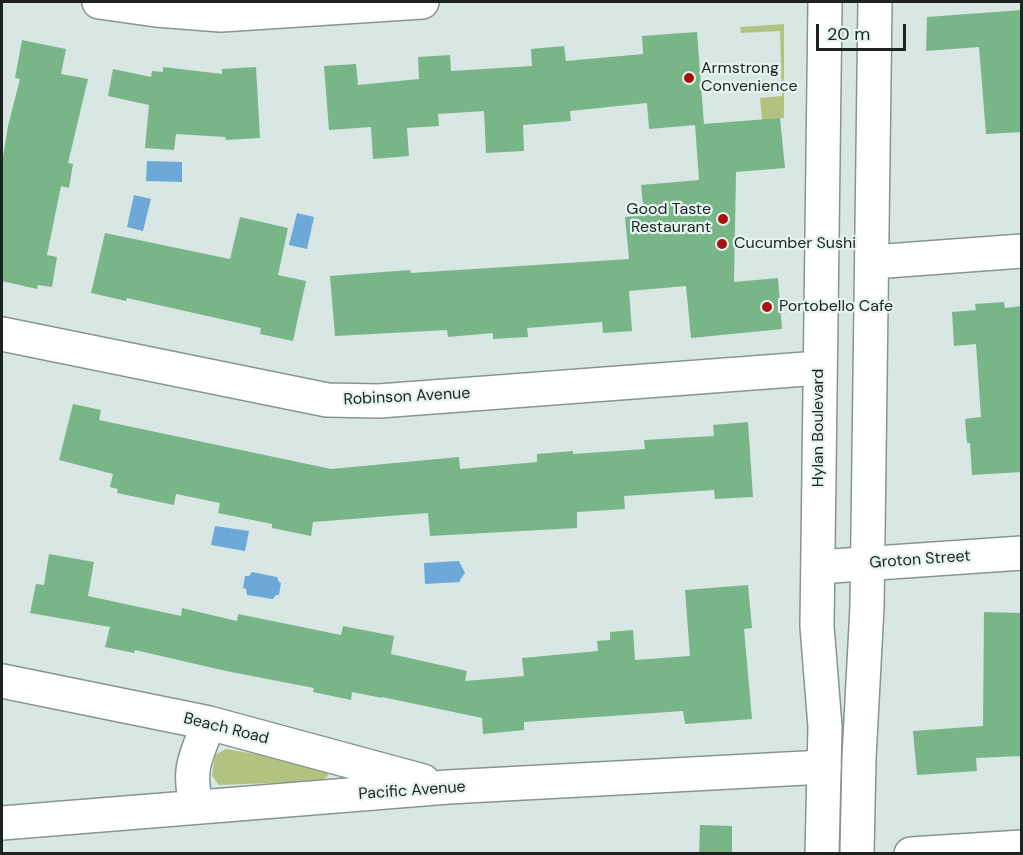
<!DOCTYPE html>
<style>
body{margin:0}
#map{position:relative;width:1023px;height:855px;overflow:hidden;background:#d8e7e4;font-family:"DM Sans",sans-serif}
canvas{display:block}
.frame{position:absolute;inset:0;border:3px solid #1d2322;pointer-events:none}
.scale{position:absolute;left:816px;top:24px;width:90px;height:27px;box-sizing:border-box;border:3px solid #1d2322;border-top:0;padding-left:8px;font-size:18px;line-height:21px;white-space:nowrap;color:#1d2322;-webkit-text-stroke:4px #e5f4f1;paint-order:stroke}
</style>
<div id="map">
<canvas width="1023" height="855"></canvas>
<div class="frame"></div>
<div class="scale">20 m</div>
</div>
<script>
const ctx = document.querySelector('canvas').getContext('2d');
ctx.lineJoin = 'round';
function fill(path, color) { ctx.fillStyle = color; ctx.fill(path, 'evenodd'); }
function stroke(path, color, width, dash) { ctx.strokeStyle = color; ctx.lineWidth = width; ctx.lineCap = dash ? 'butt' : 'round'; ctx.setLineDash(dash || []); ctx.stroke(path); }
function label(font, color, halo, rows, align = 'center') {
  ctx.font = font + ' "DM Sans",sans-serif'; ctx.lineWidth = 4.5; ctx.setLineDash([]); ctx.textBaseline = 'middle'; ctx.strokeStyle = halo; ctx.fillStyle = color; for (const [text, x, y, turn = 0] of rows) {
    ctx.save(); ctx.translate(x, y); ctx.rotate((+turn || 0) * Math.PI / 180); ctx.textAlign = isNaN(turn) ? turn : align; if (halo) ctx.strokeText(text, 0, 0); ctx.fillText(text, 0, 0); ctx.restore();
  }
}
fill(new Path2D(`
 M784 24V118L762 120 760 98 782 96 780 31 741 33 740 27Z
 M226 749 320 765 326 769 328 776 321 781 219 785 212 776 215 755Z`), '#b1c37e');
fill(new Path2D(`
 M147 161 182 162V182L146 181Z
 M134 195 151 199 143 231 127 227Z
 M297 213 314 217 307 249 289 245Z
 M215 526 249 531 245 551 211 545Z
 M459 561 465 573 460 580V582L425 584 424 563Z
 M252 572 277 577 279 582 281 583 279 595H276L273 599 247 595 246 589 243 588 245 576H249Z`), '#6ca8d8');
fill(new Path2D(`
 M1022 10V132L986 134 979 47 926 51 927 17Z
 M697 32 704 124 780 118 785 168 736 172 734 282 778 278 782 329 691 338 686 286 629 291 632 331 603 333 602 322 527 328 528 337 493 339V333L448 337 447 330 335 336 330 276 410 270 411 273 629 259 625 217 644 215 641 185 699 180 695 125 649 129 647 103 570 111 571 121 523 125 524 151 486 153 484 111 438 114 439 126 407 128 409 156 373 159 371 127 329 130 324 66 356 64 358 85 419 79 418 57 450 55 451 71 532 66 531 49 564 46 566 61 643 54 642 36Z
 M22 40 66 49 61 74 88 79 68 163 73 164 69 188 61 186 47 255 57 257 52 287 38 285 37 289 2 281V163L8 126 20 79 15 78Z
 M163 67 222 74V69L256 67 260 138 226 140 225 137 176 134 174 150 145 148 149 105 108 96 113 69 151 77 152 71 163 72Z
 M240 217 288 228 278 275 306 281 293 341 260 334 261 328 127 298 126 301 91 293 105 233 230 259Z
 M1004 302 1005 308 1022 306V472L972 475 970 443H967L965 419 981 417 976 344 954 346 952 312 976 310 975 304Z
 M73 404 101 410 99 420 331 469 459 457 460 469 537 462V454L573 451V454L645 449 644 440 714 436 713 425 748 422 753 497 715 499 714 490 624 496 625 509 577 512V528L430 536 428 513 313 522 311 536 272 528V524L218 513 220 503 176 494 174 505 117 493 118 489 110 487 113 474 59 460Z
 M49 554 94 562 88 596 181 616 182 608 237 621 238 614 341 635 343 626 394 636 391 654 467 671 465 681 524 676 522 658 598 651 597 641 610 640V632L633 630 635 660 690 656 685 590 748 585 752 628 744 629 752 719 685 724 683 711 524 722V730L483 734 482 718 382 697V698L352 692 351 700 313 692 314 688 226 671 135 650 134 653 105 647 110 627 30 613 36 584 44 585Z
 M984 612 1022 613V756L976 758 977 771 917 775 913 731 983 726Z
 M700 825 732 826V854H699Z`), '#78b687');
const minor = new Path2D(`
 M99 2 156 10 221 15 422 2
 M873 262 1022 251
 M2 334 327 400 379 401 819 368
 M818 567 1022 553
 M2 681 209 723 423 781
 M197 807C187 770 195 758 209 723
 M2 823 448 787 824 767
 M911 854 1022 847`);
const major = new Path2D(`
 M822 854 825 727 817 626 825 2
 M857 854 859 758 867 607 875 2`);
stroke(minor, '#869592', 36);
stroke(major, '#869592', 36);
stroke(minor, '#fff', 33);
stroke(major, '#fff', 33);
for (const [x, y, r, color] of [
 [689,78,6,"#a71211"],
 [723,219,6,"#a71211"],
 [722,244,6,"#a71211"],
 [767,307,6,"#a71211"]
]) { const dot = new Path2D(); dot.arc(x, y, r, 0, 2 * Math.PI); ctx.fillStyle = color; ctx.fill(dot); stroke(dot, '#e5f4f1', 2); }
label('16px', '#1d2322', '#e5f4f1', [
 ["Armstrong",701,69],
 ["Convenience",701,87],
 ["Good Taste",711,210,"right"],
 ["Restaurant",711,228,"right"],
 ["Cucumber Sushi",734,244],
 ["Portobello Cafe",779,307]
], 'left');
label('16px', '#1d2322', '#e5f4f1', [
 ["Robinson Avenue",407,397,-3],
 ["Hylan Boulevard",819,428,-90],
 ["Groton Street",920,560,-4],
 ["Beach Road",226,729,14],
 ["Pacific Avenue",412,791,-4]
]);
</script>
